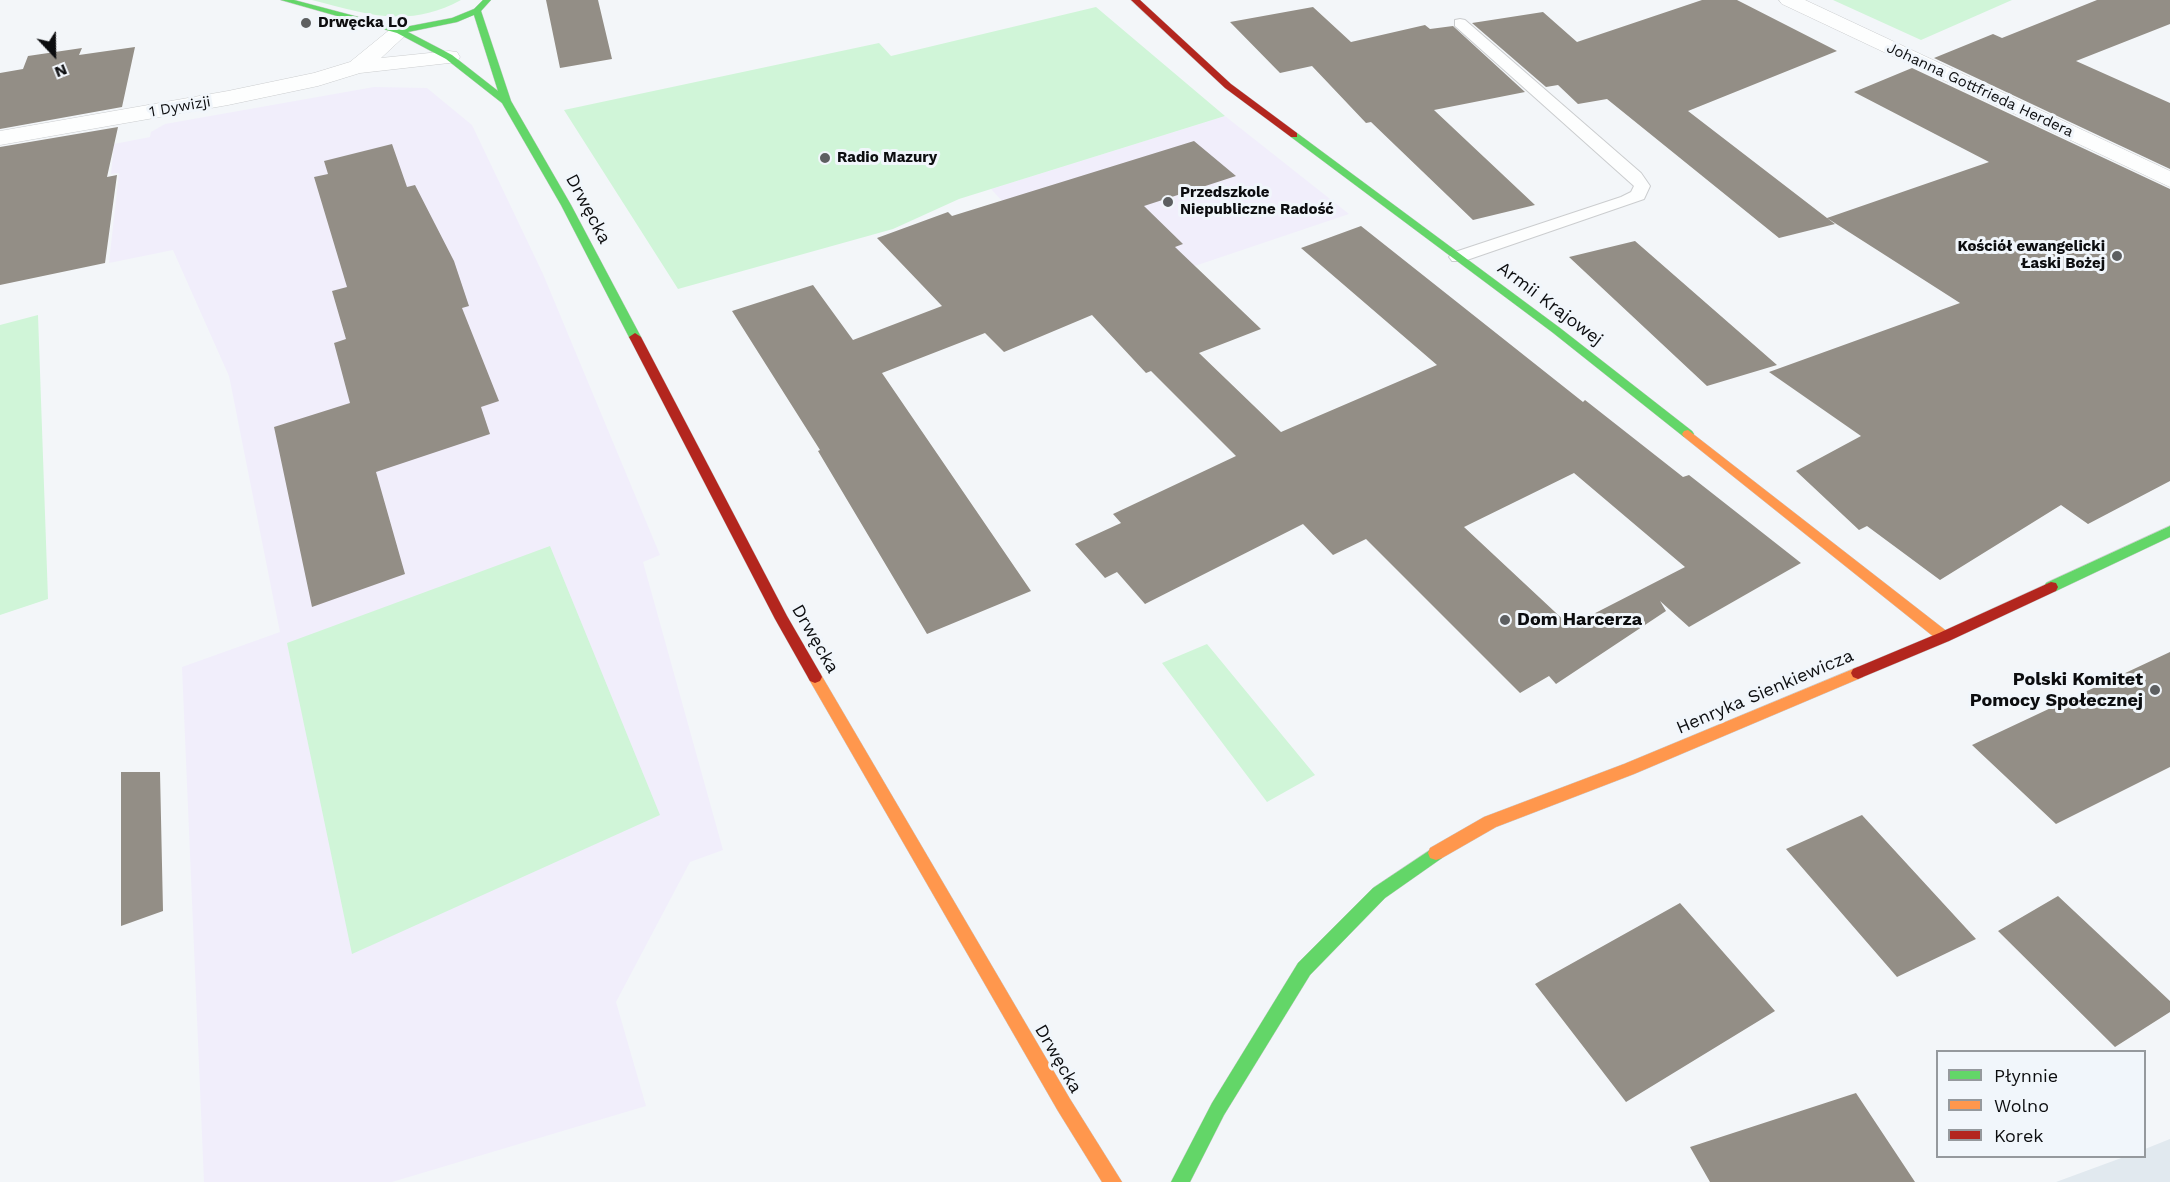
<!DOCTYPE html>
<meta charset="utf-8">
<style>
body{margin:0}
#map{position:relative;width:2170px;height:1182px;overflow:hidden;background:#f3f6f9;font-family:"Work Sans",sans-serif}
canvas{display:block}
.legend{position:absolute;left:1936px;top:1050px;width:210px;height:108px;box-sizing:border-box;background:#f1f6fb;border:2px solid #95999d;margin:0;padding:8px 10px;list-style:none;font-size:18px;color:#0c0d0f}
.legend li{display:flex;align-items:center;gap:12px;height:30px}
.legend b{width:30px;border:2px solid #95999d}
.north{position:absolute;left:24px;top:24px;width:60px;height:60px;-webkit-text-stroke:4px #f1f6fb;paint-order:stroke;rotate:158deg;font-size:16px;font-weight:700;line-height:24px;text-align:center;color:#0c0d0f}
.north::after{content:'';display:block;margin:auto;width:21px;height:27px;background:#0c0d0f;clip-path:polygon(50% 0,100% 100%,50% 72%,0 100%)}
</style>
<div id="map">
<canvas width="2170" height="1182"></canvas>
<ul class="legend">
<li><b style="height:8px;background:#63d668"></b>Płynnie</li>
<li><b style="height:8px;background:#ff974d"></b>Wolno</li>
<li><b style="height:8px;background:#b3261e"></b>Korek</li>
</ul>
<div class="north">N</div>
</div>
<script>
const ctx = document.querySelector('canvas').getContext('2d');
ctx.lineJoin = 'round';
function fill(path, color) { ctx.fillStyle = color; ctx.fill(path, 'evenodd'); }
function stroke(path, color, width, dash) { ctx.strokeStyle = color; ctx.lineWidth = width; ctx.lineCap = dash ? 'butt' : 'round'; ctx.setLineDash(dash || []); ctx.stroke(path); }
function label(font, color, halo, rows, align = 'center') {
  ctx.font = font + ' "Work Sans",sans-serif'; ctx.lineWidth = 6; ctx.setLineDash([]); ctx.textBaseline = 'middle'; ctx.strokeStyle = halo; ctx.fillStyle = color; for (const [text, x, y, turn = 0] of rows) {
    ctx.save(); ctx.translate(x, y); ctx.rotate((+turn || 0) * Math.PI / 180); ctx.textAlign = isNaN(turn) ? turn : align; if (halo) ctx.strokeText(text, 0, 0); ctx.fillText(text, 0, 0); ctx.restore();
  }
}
fill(new Path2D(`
 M2170 1139V1182H2056L2124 1157 2144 1156 2145 1149Z`), '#e1e9ef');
fill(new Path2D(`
 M374 87 427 88 472 125 543 274 660 555 643 562 723 850 690 862 616 1002 646 1106 392 1182H204L182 667 280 632 229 376 173 250 109 263 119 173 111 174 114 144 150 137 151 132 165 124Z
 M1225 116 1349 214 1168 275 1071 276 991 189Z`), '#f1eefb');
fill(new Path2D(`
 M312 0H461C408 29 366 14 312 0Z
 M1833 0H2012L1921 40Z
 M1096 7 1225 116 959 199 893 229 678 289 564 110 879 43 891 56Z
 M38 315 48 599 0 615V325Z
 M550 546 660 815 352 954 287 643Z
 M1207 644 1315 775 1267 802 1162 663Z`), '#d0f5d8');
fill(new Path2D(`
 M546 0H598L612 59 560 68Z
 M1702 0H1737L1837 51 1688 111 1827 218 1989 162 1854 92 1912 68 2170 189V481L2088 524 2061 505 1940 580 1867 526 1859 530 1796 471 1861 436 1769 372 1960 303 1827 218 1835 224 1779 238 1607 99 1578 104 1558 85 1546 87 1472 23 1543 12 1577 42Z
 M2097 0H2170V24L2076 61 2170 103V169L1934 58 1993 34 2002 38Z
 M1313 7 1351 42 1425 25 1430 29 1453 26 1525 92 1434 110 1535 205 1473 220 1371 122 1366 123 1312 66 1280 73 1230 22Z
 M135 47 122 107 0 129V73L23 69 28 56 82 48 79 55Z
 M118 127 107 177 117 175 105 263 0 285V147Z
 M1194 141 1236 176 1144 206 1183 244 1175 247 1261 329 1199 353 1281 432 1437 365 1301 248 1361 226 1583 402 1585 400 1683 477 1689 475 1801 563 1689 627 1660 601 1666 611 1556 684 1549 676 1520 693 1366 539 1333 555 1303 524 1145 604 1117 572 1105 578 1075 544 1121 523 1113 514 1236 456 1151 371 1146 373 1092 315 1004 352 985 333 882 373 1031 591 927 634 818 451 820 450 732 311 813 285 853 340 942 306 877 238 948 212 952 216ZM1574 473 1685 567 1570 626 1464 527Z
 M392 144 407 187 415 185 454 261 469 306 462 308 499 401 481 407 490 434 376 472 405 574 312 607 274 427 350 403 334 343 346 339 332 291 347 287 314 177 328 174 324 161Z
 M1635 241 1777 365 1707 386 1569 257Z
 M2170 652V767L2056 824 1972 745Z
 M121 772H160L163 911 121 926Z
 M1862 815 1976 939 1897 977 1786 849Z
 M2058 896 2170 1001V1012L2115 1047 1998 931Z
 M1680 903 1775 1011 1626 1102 1535 984Z
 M1856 1093 1915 1182H1710L1690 1147Z`), '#938e86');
const lane = new Path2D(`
 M1460 19 1465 20 1641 173 1650 186 1644 199 1464 261H1452L1449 257 1452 253 1621 197 1631 192 1634 186 1455 26V20Z`);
const street = new Path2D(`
 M1779 0H1805L2170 171V187L1782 4Z
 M400 25 407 27 410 31 381 58 449 51 457 52 460 57 457 62 449 63 360 73 318 86 228 105 0 145V131L228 91 314 73 350 62 393 27Z`);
const fast = new Path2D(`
 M281 0H294L400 28 452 18 474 9 483 0H491L481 11 511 101 571 205 641 337 639 340H631L629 337 561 205 502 103 446 59 397 33ZM474 15 498 91 452 55 408 32 457 22Z
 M1291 133H1297L1560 328 1692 431 1694 434 1692 437H1684L1552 332 1291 137Z
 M2170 526V537L2056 591H2046L2044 587 2046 583Z
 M1436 846 1442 848 1444 853 1442 858 1385 898 1310 975 1224 1115 1190 1182H1171L1212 1103 1298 963 1373 888Z`);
const slow = new Path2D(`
 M1688 430 1949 633 1951 637 1949 641H1939L1684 437 1682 434 1684 431Z
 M1858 667 1863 669 1865 673 1863 677 1634 774 1496 827 1442 858 1436 860 1430 858 1428 853 1430 848 1484 817 1624 764Z
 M815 671 820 673 1070 1099 1122 1182H1102L1058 1111 810 681 808 677 810 673Z`);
const jam = new Path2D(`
 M1131 0H1140L1231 84 1297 133V137H1291L1225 88Z
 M635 333 641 337 787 616 820 673 822 677 820 681 815 683 810 681 775 619 629 337Z
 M2051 582 2056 583 2058 587 2056 591 1949 641 1858 679 1853 677 1851 673 1853 669 1939 633Z`);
stroke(lane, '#cbcdcf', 2);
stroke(street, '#cbcdcf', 1);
stroke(fast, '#cbcdcf', 1);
stroke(slow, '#cbcdcf', 1);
stroke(jam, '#cbcdcf', 1);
fill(lane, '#fdfefe');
fill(street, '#fdfefe');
fill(fast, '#63d668');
fill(slow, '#ff974d');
fill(jam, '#b3261e');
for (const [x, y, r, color] of [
 [306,23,6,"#5d5f61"],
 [825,158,6,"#5d5f61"],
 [1168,202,6,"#5d5f61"],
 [2117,256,6,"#5d5f61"],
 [1505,620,6,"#5d5f61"],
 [2155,690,6,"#5d5f61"]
]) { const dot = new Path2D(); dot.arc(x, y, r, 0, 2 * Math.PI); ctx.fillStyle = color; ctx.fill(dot); stroke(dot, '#f1f6fb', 2); }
label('bold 15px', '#0c0d0f', '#f1f6fb', [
 ["Drwęcka LO",318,23],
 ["Radio Mazury",837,158],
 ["Przedszkole",1180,193],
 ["Niepubliczne Radość",1180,210],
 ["Kościół ewangelicki",2105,247,"right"],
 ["Łaski Bożej",2105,264,"right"]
], 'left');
label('15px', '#0c0d0f', '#f1f6fb', [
 ["Johanna Gottfrieda Herdera",1980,90,25],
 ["1 Dywizji",180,107,-10]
]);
label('18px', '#0c0d0f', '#f1f6fb', [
 ["Drwęcka",588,209,62],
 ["Armii Krajowej",1550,304,37],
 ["Drwęcka",815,639,60],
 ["Henryka Sienkiewicza",1765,692,-23],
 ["Drwęcka",1058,1059,60]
]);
label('bold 18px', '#0c0d0f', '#f1f6fb', [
 ["Dom Harcerza",1517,620],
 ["Polski Komitet",2143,680,"right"],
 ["Pomocy Społecznej",2143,701,"right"]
], 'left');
</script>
